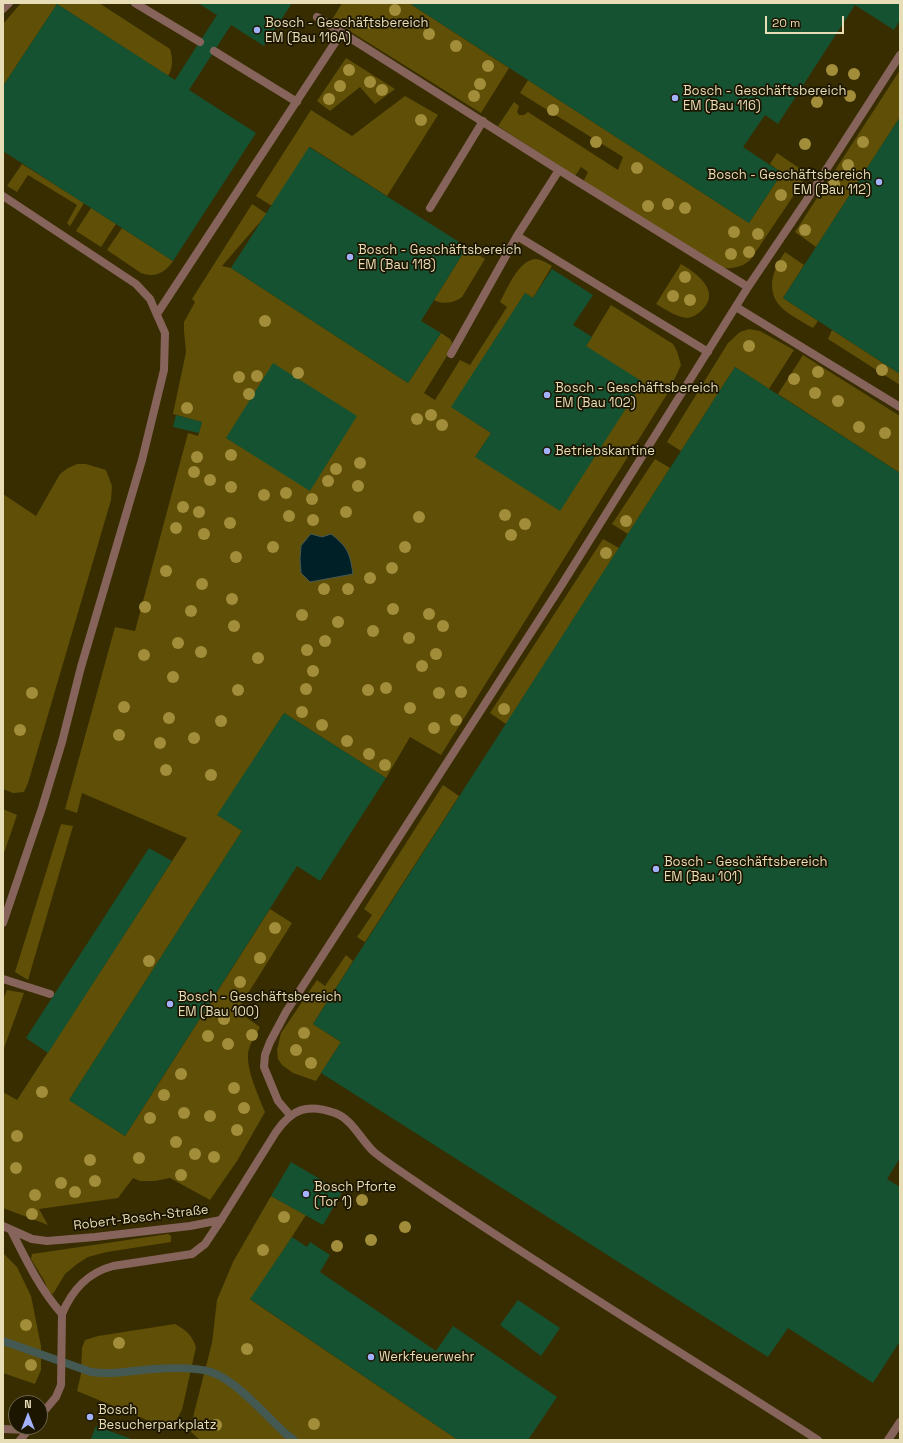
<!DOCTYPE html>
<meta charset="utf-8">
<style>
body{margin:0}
#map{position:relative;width:903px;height:1443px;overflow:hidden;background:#382d00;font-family:"Space Grotesk",sans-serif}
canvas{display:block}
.frame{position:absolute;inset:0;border:4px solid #e7ddb6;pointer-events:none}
.north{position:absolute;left:8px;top:1395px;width:40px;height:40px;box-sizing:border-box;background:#1c1500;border:1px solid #6d6549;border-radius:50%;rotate:0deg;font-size:11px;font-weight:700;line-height:16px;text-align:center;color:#e7ddb6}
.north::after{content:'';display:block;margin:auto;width:14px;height:18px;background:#a3b2fd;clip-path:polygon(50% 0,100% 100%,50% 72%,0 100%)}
.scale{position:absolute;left:765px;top:16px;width:79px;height:18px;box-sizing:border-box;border:2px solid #e7ddb6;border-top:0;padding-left:5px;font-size:12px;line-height:14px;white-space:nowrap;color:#e7ddb6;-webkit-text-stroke:3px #1c1500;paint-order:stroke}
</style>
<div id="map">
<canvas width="903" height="1443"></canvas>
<div class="frame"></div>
<div class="north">N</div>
<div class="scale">20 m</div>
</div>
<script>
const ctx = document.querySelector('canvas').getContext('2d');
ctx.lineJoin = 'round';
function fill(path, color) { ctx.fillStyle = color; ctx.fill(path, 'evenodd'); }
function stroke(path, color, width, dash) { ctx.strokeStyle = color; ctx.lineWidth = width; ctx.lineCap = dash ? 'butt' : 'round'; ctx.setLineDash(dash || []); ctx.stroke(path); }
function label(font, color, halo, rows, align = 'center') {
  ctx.font = font + ' "Space Grotesk",sans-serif'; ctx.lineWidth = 3.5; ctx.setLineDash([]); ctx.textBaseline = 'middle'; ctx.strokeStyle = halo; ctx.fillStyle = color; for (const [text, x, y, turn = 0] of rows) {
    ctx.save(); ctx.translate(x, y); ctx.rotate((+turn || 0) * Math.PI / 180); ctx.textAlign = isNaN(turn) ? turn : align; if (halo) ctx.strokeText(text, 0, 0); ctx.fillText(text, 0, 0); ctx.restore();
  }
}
fill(new Path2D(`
 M21 3H99L170 49C173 59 173 68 168 76L57 4 3 86V24Z
 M342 3H409L509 68 481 113 332 20Z
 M346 58 395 89 375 104 360 87 330 111 317 101Z
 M900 70V117L816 247 795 232Z
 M528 80 749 223 782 173 770 164 777 153 808 174 751 259C742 268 732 269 720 268L583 182 588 172 581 167 575 176 498 126 514 102 519 106 517 112 519 115H524L528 112 618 170 623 157 520 93Z
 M405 96 438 115 387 196 310 147 272 206 256 196 311 110 352 136Z
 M22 164 84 203 70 226 67 223 77 205 28 175 17 192 7 186Z
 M252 204 267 214 222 266 231 268 408 383 441 333 450 339 452 342 450 351 424 393 435 400 460 360 470 365 507 307 500 302C507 289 518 261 535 259 541 259 547 263 552 266L533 298 525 293 452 407 491 433 475 457 586 346 611 305 673 344 677 351 681 365 669 391 441 755 410 737 386 778 284 713 218 815 242 831 69 1100 125 1136 270 909 292 923 237 1011 260 1027C256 1035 248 1046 248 1055 247 1072 259 1097 265 1112L237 1161 210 1200 170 1178 155 1181H140L133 1178 118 1198 39 1209 48 1225 3 1208V1092L17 1100 187 838 82 793 77 813 65 809 115 627 135 631 188 433 198 436 202 422 173 414 186 352 184 331V322L195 302 192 299Z
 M91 208 116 224 101 247 76 231Z
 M122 228 173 261C165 273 155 278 141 273L107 250Z
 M467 247 485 259 462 297C454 303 443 305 434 300Z
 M785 252 804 265 783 298 818 321 813 328C803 322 787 314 780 306 765 289 774 267 785 252Z
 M681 264C698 274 722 292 701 311 698 314 692 318 687 318 676 317 665 309 656 304Z
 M749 329 760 331 794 350 769 389 735 367 681 451 667 442 728 343 740 332Z
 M832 330 900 374V385L828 339Z
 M803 355 900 416V473L778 394Z
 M655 459 670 468 628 534 612 524Z
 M77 464H86L106 470 112 486 111 500 28 783 24 792 13 793 3 789V494L36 516 60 474 68 468Z
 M603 539 619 548 506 724 490 713Z
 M443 785 459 796 365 942 357 937 372 915 364 909Z
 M3 809 17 815 3 856Z
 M61 824 73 826 28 980 15 972Z
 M346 955 353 961 313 1024 341 1042 316 1081 293 1073 282 1065 278 1059 277 1050 281 1033 317 980 325 986Z
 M7 990 24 993 3 1051V1000Z
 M271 1196 306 1215 251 1300 458 1440H200L191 1432 194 1413 212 1343 217 1300 233 1262Z
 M168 1234 171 1236V1242L107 1252 88 1257 77 1264 65 1274 53 1294 48 1292 45 1282 31 1259 32 1254Z
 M3 1253 17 1267 31 1296 41 1346V1370L35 1384 3 1373Z
 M175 1324C186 1330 192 1335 196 1347L182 1410 171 1430 77 1391 81 1374 82 1348 85 1340 98 1336Z`), '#5f4f07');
const water = new Path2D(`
 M311 534 322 537 331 534C348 547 350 554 353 574L310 582 301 573 300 559 301 546Z`);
fill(water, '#002028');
stroke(water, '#455953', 1);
stroke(new Path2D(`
 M3 1341 91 1372C112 1375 132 1371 153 1369 168 1368 196 1367 211 1372 236 1380 266 1416 286 1434L294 1440`), '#455953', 8);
fill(new Path2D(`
 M198 3H292L264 46 231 25 189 90 256 133 173 261 3 151V86L57 4 175 80 217 15Z
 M409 3H900V20L894 30 855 5 778 124 765 115 743 147 782 173 749 223Z
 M900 117V374L783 298Z
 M309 147 467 247 421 321 441 333 408 383 231 268Z
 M552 269 593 295 573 325 592 337 586 346 643 382 560 511 475 457 491 433 451 407 525 293 533 298Z
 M273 363 357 416 310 491 226 438Z
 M735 367 900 473V1158L887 1179 900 1187V1341L873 1383 788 1328 768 1357 321 1073 341 1042 313 1024Z
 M176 415 202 422 199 433 173 427Z
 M284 713 386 778 320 881 297 866 125 1136 69 1100 242 831 217 815Z
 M149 848 172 861 48 1053 26 1038Z
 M291 1162 342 1192 323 1225 271 1196Z
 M292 1237 307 1247 310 1242 330 1255 320 1272 436 1351 453 1326 557 1397 528 1440H458L250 1299Z
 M518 1300 560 1328 541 1356 500 1325Z
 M96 1426 134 1440H94L91 1439Z`), '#155231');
stroke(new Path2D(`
 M135 3 200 42
 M3 9 9 3
 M317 17 559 170 748 287
 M214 51 297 102
 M559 170 517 236 708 352
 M3 196 136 284 150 299 165 333 164 370 142 460 81 667 62 742 42 808 3 923
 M430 208 483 121
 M736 307 900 407
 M157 314 342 32
 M451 354 517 236
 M3 979 50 994
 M290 1115 278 1101 264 1067 265 1055 270 1042 286 1012 561 586 748 287 806 201 900 55
 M221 1220 276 1132C292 1109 307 1103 335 1113 352 1119 361 1140 374 1152 390 1165 408 1176 425 1188 554 1275 687 1356 818 1440
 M3 1429 29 1430
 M888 1440 900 1422`), '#87645b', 8);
stroke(new Path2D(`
 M3 1226 32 1239 47 1241 95 1237 190 1226 221 1220
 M11 1230C26 1260 40 1289 62 1314L61 1385 56 1397 40 1416
 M62 1314C72 1290 87 1273 113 1266L192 1254 205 1244 221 1220
 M20 1440 31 1427`), '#87645b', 8);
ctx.fillStyle = '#a28d3a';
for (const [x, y] of [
 [395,10],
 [371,23],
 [429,34],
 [456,46],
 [488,66],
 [349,70],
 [832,70],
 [854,74],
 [370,82],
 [480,84],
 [340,86],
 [382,90],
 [474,96],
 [850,96],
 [329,99],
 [817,102],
 [553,110],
 [421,120],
 [596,142],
 [863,142],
 [805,144],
 [848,165],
 [637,168],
 [834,184],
 [781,195],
 [668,204],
 [648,206],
 [685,208],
 [805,230],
 [734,232],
 [758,234],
 [749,252],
 [731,254],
 [781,266],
 [685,277],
 [673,296],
 [690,300],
 [265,321],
 [749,346],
 [882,370],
 [818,372],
 [298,373],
 [257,376],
 [239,377],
 [794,379],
 [815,393],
 [249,394],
 [838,401],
 [187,408],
 [431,415],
 [417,419],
 [442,425],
 [859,427],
 [885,433],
 [231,455],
 [197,457],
 [360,463],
 [336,469],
 [194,472],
 [210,480],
 [328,481],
 [358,486],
 [231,487],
 [286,493],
 [264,495],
 [312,499],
 [183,507],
 [199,512],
 [346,512],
 [505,515],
 [289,516],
 [419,517],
 [313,520],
 [626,521],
 [230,523],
 [525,524],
 [176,528],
 [204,534],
 [511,535],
 [273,547],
 [405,547],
 [606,553],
 [236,557],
 [392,568],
 [166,571],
 [370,578],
 [202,584],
 [324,589],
 [348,589],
 [232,599],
 [145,607],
 [393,609],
 [191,611],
 [429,614],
 [302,615],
 [338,622],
 [234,626],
 [443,626],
 [373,631],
 [409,638],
 [325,641],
 [178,643],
 [307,650],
 [201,652],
 [436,654],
 [144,655],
 [258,658],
 [422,666],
 [313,671],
 [173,677],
 [386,688],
 [306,689],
 [238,690],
 [368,690],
 [461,692],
 [32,693],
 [439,693],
 [124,707],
 [410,708],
 [504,709],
 [302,712],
 [169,718],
 [456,720],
 [221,721],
 [322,725],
 [434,728],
 [20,730],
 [119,735],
 [194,738],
 [347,741],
 [160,743],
 [369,754],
 [385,765],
 [166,770],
 [211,775],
 [275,928],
 [260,958],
 [149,961],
 [240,982],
 [224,1019],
 [304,1033],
 [252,1035],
 [208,1036],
 [228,1044],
 [296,1050],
 [311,1063],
 [181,1074],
 [234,1088],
 [42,1092],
 [164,1095],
 [244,1108],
 [184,1113],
 [210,1116],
 [150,1118],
 [237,1130],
 [17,1136],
 [176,1142],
 [195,1154],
 [214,1157],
 [139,1158],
 [90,1160],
 [16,1168],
 [181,1175],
 [95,1181],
 [61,1183],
 [75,1192],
 [35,1195],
 [362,1200],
 [32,1214],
 [284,1217],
 [405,1227],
 [371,1240],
 [337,1246],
 [263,1250],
 [26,1325],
 [119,1343],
 [247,1349],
 [31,1365],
 [314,1424],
 [216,1425]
]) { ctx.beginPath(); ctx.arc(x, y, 6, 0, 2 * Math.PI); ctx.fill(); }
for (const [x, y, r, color] of [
 [257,30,4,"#a3b2fd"],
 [675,98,4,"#a3b2fd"],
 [879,182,4,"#a3b2fd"],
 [350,257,4,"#a3b2fd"],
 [547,395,4,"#a3b2fd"],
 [547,451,4,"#a3b2fd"],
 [656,869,4,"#a3b2fd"],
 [170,1004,4,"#a3b2fd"],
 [306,1194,4,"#a3b2fd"],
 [371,1357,4,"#a3b2fd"],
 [90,1417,4,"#a3b2fd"]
]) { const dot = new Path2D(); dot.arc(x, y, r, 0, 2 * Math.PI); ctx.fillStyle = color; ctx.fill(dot); stroke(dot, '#1c1500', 1.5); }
label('13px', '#e7ddb6', '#1c1500', [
 ["Bosch - Geschäftsbereich",265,23],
 ["EM (Bau 116A)",265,38],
 ["Bosch - Geschäftsbereich",683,91],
 ["EM (Bau 116)",683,106],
 ["Bosch - Geschäftsbereich",871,175,"right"],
 ["EM (Bau 112)",871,190,"right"],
 ["Bosch - Geschäftsbereich",358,250],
 ["EM (Bau 118)",358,265],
 ["Bosch - Geschäftsbereich",555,388],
 ["EM (Bau 102)",555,403],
 ["Betriebskantine",555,451],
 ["Bosch - Geschäftsbereich",664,862],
 ["EM (Bau 101)",664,877],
 ["Bosch - Geschäftsbereich",178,997],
 ["EM (Bau 100)",178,1012],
 ["Bosch Pforte",314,1187],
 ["(Tor 1)",314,1202],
 ["Werkfeuerwehr",379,1357],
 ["Bosch",98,1410],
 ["Besucherparkplatz",98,1425]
], 'left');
label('13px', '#e7ddb6', '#1c1500', [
 ["Robert-Bosch-Straße",141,1218,-7]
]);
</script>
